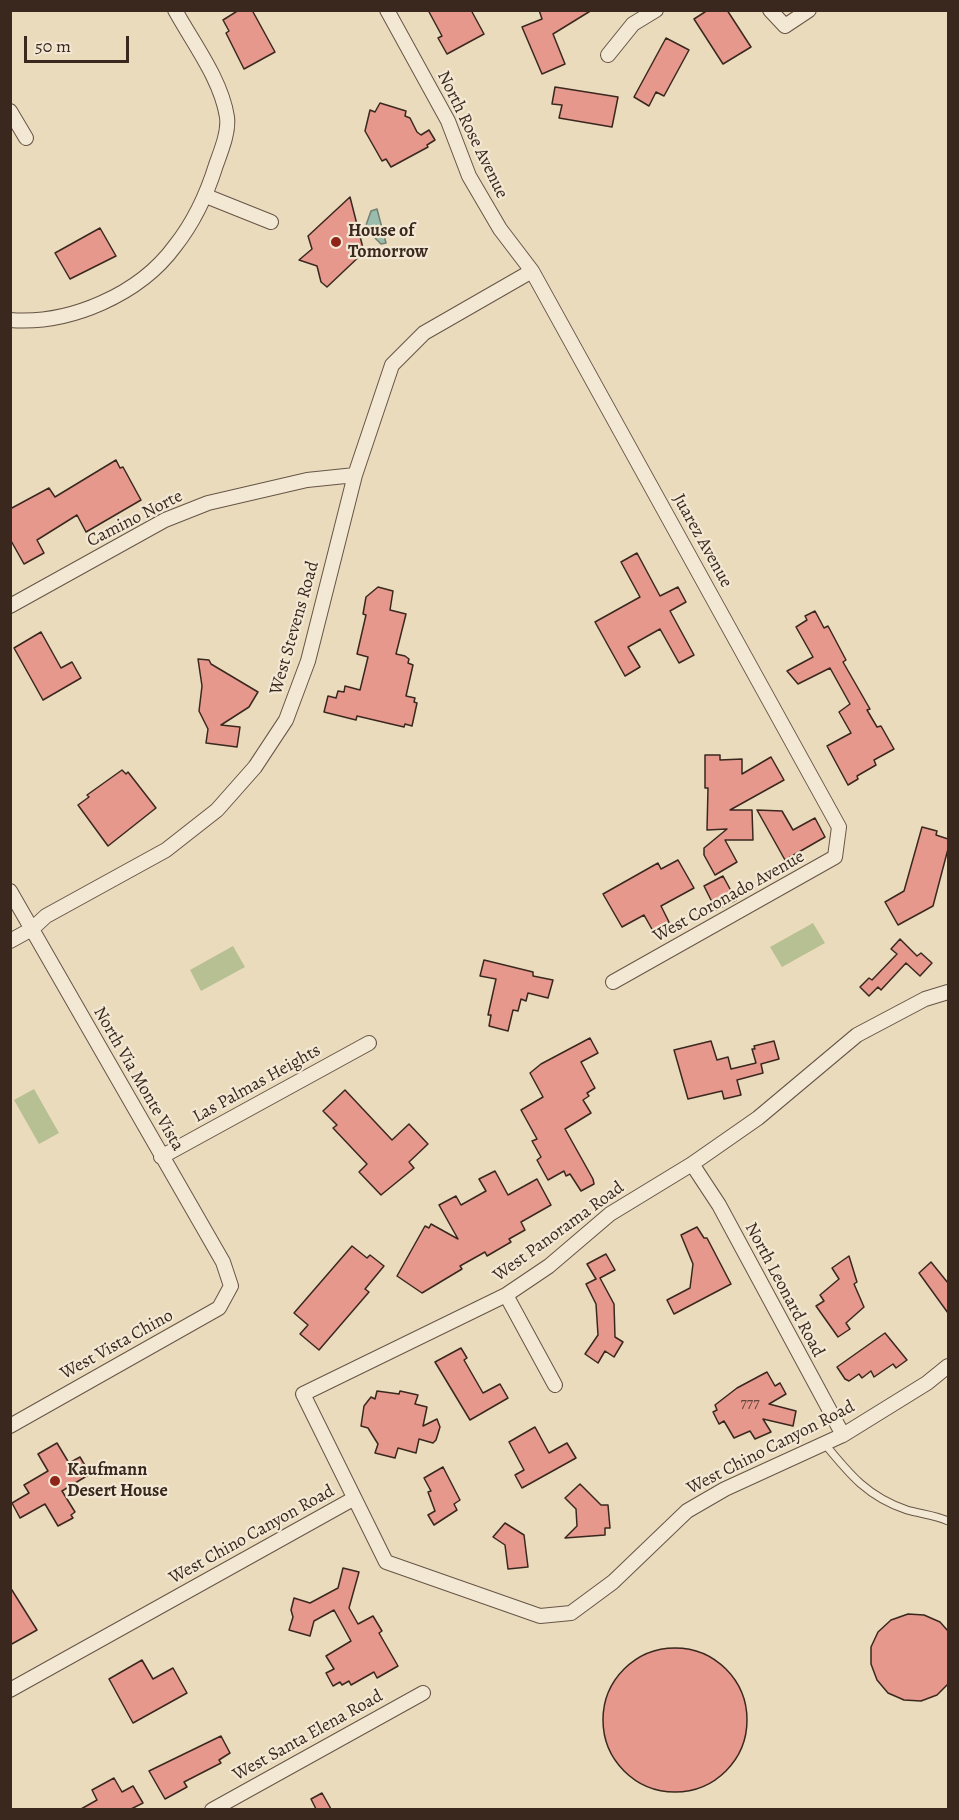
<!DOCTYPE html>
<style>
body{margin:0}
#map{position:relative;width:959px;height:1820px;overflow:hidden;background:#ebdbbd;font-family:Alegreya,serif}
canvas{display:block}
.frame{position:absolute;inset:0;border:12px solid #3a281f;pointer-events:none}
.scale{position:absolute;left:24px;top:36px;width:105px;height:27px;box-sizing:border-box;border:3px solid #3a281f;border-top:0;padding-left:8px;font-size:18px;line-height:21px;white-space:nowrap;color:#3a281f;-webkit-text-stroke:4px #f2e8d4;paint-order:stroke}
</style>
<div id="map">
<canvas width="959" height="1820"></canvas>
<div class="frame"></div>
<div class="scale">50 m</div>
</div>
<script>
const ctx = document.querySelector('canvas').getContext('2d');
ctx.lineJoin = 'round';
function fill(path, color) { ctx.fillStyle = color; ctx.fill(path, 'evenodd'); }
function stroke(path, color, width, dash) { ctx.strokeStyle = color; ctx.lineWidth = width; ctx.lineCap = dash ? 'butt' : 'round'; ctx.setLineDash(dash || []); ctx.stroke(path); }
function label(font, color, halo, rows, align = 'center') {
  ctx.font = font + ' Alegreya,serif'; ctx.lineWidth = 4.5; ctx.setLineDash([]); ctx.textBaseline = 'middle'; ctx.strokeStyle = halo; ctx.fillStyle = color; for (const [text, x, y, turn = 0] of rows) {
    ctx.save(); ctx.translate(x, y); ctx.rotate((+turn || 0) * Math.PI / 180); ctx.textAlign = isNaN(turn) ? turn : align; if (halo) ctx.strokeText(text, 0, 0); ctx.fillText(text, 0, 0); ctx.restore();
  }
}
fill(new Path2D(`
 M813 923 825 943 782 967 770 947Z
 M233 946 245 967 201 991 190 970Z
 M34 1089 59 1133 39 1144 14 1100Z`), '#b6c092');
const water = new Path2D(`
 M377 209 386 243 381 244 365 228 371 211Z`);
fill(water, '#99bcac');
stroke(water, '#738174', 1.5);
const building = new Path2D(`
 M239 10H252L275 52 244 69 226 33 229 31 223 20Z
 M428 10H471L484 34 447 54 438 38 442 36Z
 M539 10H592L553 34 565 64 542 74 522 27 542 19Z
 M708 10H727L751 47 723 64 694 19Z
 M666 38 689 50 664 96 656 92 649 106 634 97Z
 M555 87 618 97 612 127 559 118 562 105 552 104Z
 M380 103 406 111 405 116 410 118 417 132 421 135 429 130 435 140 427 145 428 147 391 167 386 159 382 161 365 131 370 110 375 112Z
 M350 197 364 252 327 287 321 282 317 266 299 260 312 249 308 236Z
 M100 228 116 256 70 279 55 253Z
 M116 460 120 468 123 467 141 500 86 532 77 515 37 540 44 553 24 564 10 539V509L49 488 55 497Z
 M637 553 660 596 678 587 686 602 670 611 694 655 679 663 660 629 628 647 640 667 625 676 595 622 640 597 621 562Z
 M378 587 393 591 390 610 406 614 396 654 405 656 409 659 408 663 413 665 406 696 415 698 414 702 417 703 412 726 405 724 404 727 357 716 356 720 324 712 328 696 336 698 338 691 344 692 345 686 360 690 368 657 357 654 366 615 363 614 366 597Z
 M815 611 824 628 828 626 846 660 843 662 870 709 867 710 877 727 881 726 894 749 874 760 876 765 857 776 858 779 848 785 827 746 851 733 839 712 850 704 830 668 798 684 787 671 813 657 796 627 807 620 805 616Z
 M41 632 61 668 72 662 81 678 43 700 14 648Z
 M198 659 209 660 211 664 258 692 249 707 221 725 240 727 237 747 206 743 208 729 199 711 202 686Z
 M705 755H720V760L742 759V774L771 757 784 780 730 810H752L753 840H725L737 862 715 875 704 855V848L727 829 707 830 708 788H705Z
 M122 770 126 774 128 772 156 808 108 846 78 805 89 797 87 795Z
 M757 810 782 811 793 830 815 818 825 837 785 860Z
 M922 827 937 831 936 835 948 839V849L933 906 898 925 885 902 904 891Z
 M678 860 694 888 661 906 669 922 653 931 644 915 622 927 603 894 658 863 661 869Z
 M723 876 736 900 716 910 704 886Z
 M900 939 917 956 921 953 932 963 920 976 906 963 881 990 878 987 869 996 860 987 869 978 872 980 897 954 891 949Z
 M484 960 533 972V976L553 980 548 998 528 993 526 1001 521 999 518 1011 513 1010 508 1031 489 1026 491 1015H488L496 979 480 976Z
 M590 1038 598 1053 581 1062 595 1088 587 1093 589 1096 583 1100 591 1113 565 1129 593 1179 594 1184 581 1191 570 1174 566 1176 564 1171 548 1180 537 1160 541 1157 532 1141 537 1139 521 1110 543 1097 530 1073 541 1064Z
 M711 1041 717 1060 728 1057 731 1069 756 1063 752 1049H755L754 1046 774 1041 779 1059 761 1064 763 1073 737 1080 741 1095 724 1099 722 1091 688 1099 674 1050Z
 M345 1090 392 1140 409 1124 428 1144 409 1162 414 1168 381 1195 359 1172 367 1164 333 1128 337 1125 323 1111Z
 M495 1171 508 1195 537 1179 551 1205 521 1222 525 1230 509 1239 511 1242 487 1256 485 1252 460 1266 462 1269 422 1293 397 1276 425 1226 429 1228 431 1224 458 1239 439 1205 456 1196 461 1205 486 1191 479 1179Z
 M697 1227 704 1238H707L731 1284 674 1314 667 1300 690 1288 693 1264 681 1235Z
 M352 1246 367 1258 370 1255 384 1266 365 1289 369 1292 319 1350 300 1334 308 1325 294 1313Z
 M606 1254 615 1270 600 1278 614 1304 615 1337 623 1342 614 1357 605 1351 598 1363 585 1354 598 1335 596 1304 586 1284 596 1279 587 1264Z
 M849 1256 857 1282 854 1284 864 1307 846 1323 850 1329 838 1337 816 1306 824 1301 820 1295 839 1279 832 1268Z
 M931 1262 948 1283V1313L919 1273Z
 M885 1333 907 1360 896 1368 893 1364 874 1377 871 1371 862 1378 859 1374 849 1381 845 1379 837 1367Z
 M461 1348 467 1358 464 1360 483 1393 500 1384 508 1398 470 1420 435 1362Z
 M767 1372 775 1386 780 1383 786 1394 769 1404 796 1411 793 1426 763 1419 771 1432 755 1439 750 1431 734 1438 724 1421 719 1424 713 1412 717 1410 715 1405 737 1388Z
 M377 1391 399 1394 400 1391 418 1395 415 1404 427 1407 423 1426 437 1419 440 1427 436 1440 433 1443 419 1439 416 1453 398 1448 395 1458 375 1453 378 1444 368 1428 361 1426 364 1406 371 1397 375 1399Z
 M535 1427 549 1453 567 1443 576 1458 522 1488 515 1475 524 1470 509 1442Z
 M57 1443 69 1463 80 1457 90 1474 62 1491 75 1512 71 1515 73 1518 58 1526 45 1504 20 1518 12 1503 29 1493 24 1485 48 1471 38 1454Z
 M443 1467 460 1500 454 1504 457 1510 434 1525 428 1515 435 1511 428 1492 431 1491 424 1478Z
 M580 1484 601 1505H608L610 1528H605V1535L565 1538 577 1526 576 1509 565 1498Z
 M505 1523 524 1535 528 1567 508 1569 505 1545 493 1537Z
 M343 1568 359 1572 349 1608 358 1624 373 1616 382 1631 379 1633 398 1666 377 1678 374 1672 351 1685 349 1681 342 1685 340 1682 333 1686 326 1673 334 1669 326 1656 351 1641 334 1610 314 1621 310 1636 289 1630 293 1617 291 1610 294 1598 310 1603 338 1588Z
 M10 1587 37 1630 10 1645Z
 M908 1614 924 1615 940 1622 948 1631V1684L937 1695 921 1701 904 1700 888 1693 877 1680 871 1664V1647L878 1632 891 1620Z
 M603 1720a72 72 0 1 1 144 0a72 72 0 1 1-144 0Z
 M142 1660 153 1679 173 1668 187 1693 133 1723 109 1679Z
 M221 1736 230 1753 219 1760 221 1763 184 1782 187 1787 165 1799 149 1771Z
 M114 1778 122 1792 133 1786 143 1803 131 1809H81L97 1800 92 1790Z
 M322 1793 331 1809H316L311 1799Z`);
fill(building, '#e6988d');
stroke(building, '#3a281f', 1.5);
const service = new Path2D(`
 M824 1443C850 1475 868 1497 907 1510 921 1514 935 1515 948 1521`);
const minor = new Path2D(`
 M387 10 448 121 469 176 500 229 532 271 839 827 835 857 613 982
 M770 10 785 26 809 10
 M608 55 633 24 656 10
 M10 111 26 138
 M206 196 271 222
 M10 320C70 325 140 294 175 246 194 222 207 194 216 165 221 151 229 132 227 117 221 79 193 43 175 10
 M10 606 165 520 208 503 307 480 355 475
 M10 891 223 1262 231 1286 219 1308 10 1426
 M10 941 32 929 46 916 166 850 217 810 255 767 286 720 308 661 355 475 392 365 424 333 532 271
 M948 992 925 999 857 1035 758 1118 692 1164 610 1214 549 1266 506 1295 303 1394 386 1562 540 1616 571 1613 613 1582 687 1511 725 1489 843 1435 927 1383 948 1366
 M161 1157 369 1043
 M692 1164 719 1205 843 1435
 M506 1295 555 1385
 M10 1690 353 1499
 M212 1810 423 1693`);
stroke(service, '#665546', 9);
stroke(minor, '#665546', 16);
stroke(service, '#f2e8d4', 7);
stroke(minor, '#f2e8d4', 14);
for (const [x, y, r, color] of [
 [336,242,6,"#8f2418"],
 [55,1481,6,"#8f2418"]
]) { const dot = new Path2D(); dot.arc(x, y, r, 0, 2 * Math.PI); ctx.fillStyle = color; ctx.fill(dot); stroke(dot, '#f2e8d4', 2); }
label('15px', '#65443a', null, [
 ["777",750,1404]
]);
label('18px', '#3a281f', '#f2e8d4', [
 ["North Rose Avenue",472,135,64],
 ["Camino Norte",135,519,-27],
 ["Juarez Avenue",702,541,61],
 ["West Stevens Road",295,628,-74],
 ["West Coronado Avenue",729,897,-29],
 ["North Via Monte Vista",138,1079,60],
 ["Las Palmas Heights",257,1084,-29],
 ["West Panorama Road",559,1232,-36],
 ["North Leonard Road",784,1290,62],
 ["West Vista Chino",117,1345,-29],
 ["West Chino Canyon Road",771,1448,-27],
 ["West Chino Canyon Road",252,1535,-29],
 ["West Santa Elena Road",308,1736,-29]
]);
label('bold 18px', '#3a281f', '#f2e8d4', [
 ["House of",348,232],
 ["Tomorrow",348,253],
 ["Kaufmann",67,1471],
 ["Desert House",67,1492]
], 'left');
</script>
